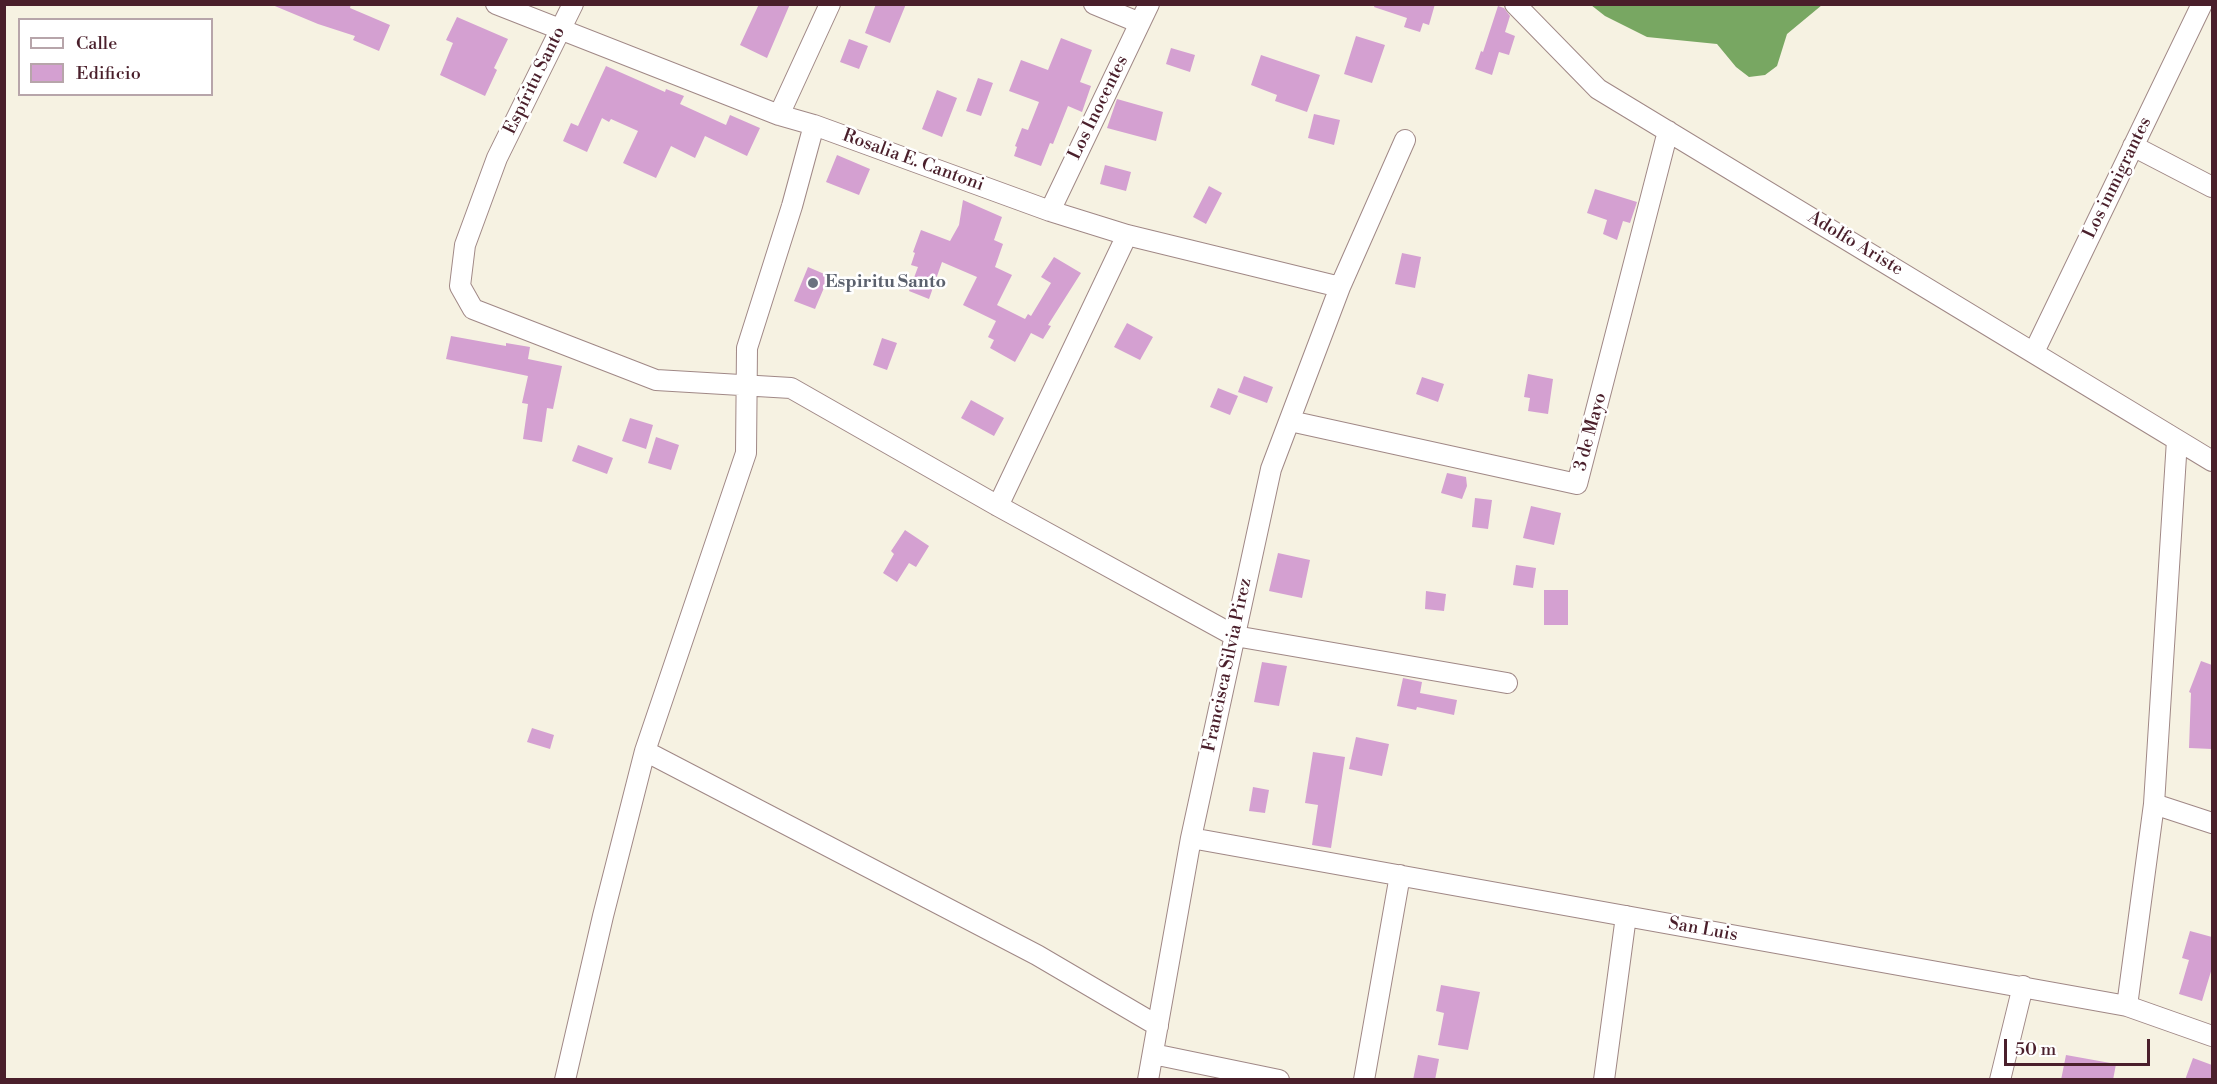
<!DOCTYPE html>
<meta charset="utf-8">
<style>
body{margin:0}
#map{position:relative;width:2217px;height:1084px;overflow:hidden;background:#f6f2e2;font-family:"Libre Bodoni",serif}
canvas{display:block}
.frame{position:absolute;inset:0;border:6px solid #4a1f2b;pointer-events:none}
.legend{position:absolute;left:18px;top:18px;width:195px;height:78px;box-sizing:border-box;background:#fff;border:2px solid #b7a5aa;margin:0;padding:8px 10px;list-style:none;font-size:18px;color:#4a1f2b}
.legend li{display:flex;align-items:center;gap:12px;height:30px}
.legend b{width:30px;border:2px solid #b7a5aa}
.scale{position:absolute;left:2004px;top:1039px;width:146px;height:27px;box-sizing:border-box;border:3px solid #4a1f2b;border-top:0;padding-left:8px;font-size:18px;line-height:21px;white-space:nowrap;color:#4a1f2b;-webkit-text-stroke:4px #fff;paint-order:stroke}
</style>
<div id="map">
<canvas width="2217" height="1084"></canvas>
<div class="frame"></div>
<ul class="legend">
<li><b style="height:8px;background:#fff"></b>Calle</li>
<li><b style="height:16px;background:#d4a0d1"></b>Edificio</li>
</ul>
<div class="scale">50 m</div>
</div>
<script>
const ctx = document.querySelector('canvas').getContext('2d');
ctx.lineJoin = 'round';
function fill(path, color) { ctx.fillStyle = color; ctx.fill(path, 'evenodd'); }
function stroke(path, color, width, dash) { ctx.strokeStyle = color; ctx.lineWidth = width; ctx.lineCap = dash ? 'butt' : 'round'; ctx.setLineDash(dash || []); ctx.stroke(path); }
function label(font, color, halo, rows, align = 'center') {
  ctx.font = font + ' "Libre Bodoni",serif'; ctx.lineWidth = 5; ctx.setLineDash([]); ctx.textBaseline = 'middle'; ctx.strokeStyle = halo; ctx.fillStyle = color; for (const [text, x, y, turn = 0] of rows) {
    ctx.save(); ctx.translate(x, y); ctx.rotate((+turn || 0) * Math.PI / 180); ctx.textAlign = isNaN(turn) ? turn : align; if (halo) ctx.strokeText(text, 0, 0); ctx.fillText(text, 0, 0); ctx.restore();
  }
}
fill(new Path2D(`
 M1591 5H1822L1787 34 1777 66 1765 75 1749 77 1736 67 1717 44 1647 37 1605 16Z`), '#78a762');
fill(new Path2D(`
 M270 4H351L350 8 390 25 379 51 353 40 355 36 318 24Z
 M759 4H790L767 58 740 45Z
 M876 4H906L890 43 865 33Z
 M1375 4H1435L1429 25 1423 23 1420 32 1404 27 1407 18 1374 7Z
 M1498 6 1504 8 1510 16 1505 32 1515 36 1509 55 1499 52 1492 75 1475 69 1481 51 1483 52Z
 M457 17 508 39 494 68 497 70 485 96 440 75 453 43 446 40Z
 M1356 36 1385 45 1372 83 1344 74Z
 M1061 38 1092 50 1080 82 1091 86 1082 112 1068 106 1053 144 1050 143 1041 166 1014 156 1017 147 1015 146 1022 128 1028 130 1039 102 1009 91 1021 60 1048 70Z
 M849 39 868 46 859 69 840 62Z
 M1171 48 1195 55 1190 72 1166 64Z
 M1261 55 1320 75 1307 112 1275 101 1277 95 1251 85Z
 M606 66 665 92 666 89 684 96 680 104 726 125 730 115 760 128 747 156 705 136 695 158 671 146 656 178 623 163 638 131 611 119 609 122 602 118 587 152 563 141 571 123 578 126Z
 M978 78 993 83 981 116 966 111Z
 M937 90 957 98 942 137 922 129Z
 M1117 99 1163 112 1156 141 1107 128Z
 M1314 114 1340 120 1334 145 1308 138Z
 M837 155 870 169 859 195 826 182Z
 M1105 165 1131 172 1126 191 1100 184Z
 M1209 186 1222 193 1206 224 1193 217Z
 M1595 189 1637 202 1630 223 1623 221 1617 240 1603 234 1607 220 1587 213Z
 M963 200 1002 217 994 240 1003 244 995 267 1012 275 997 305 1025 319 1028 314 1031 316 1051 283 1041 277 1054 257 1081 273 1048 325 1051 326 1043 339 1031 333 1015 362 990 348 994 340 988 337 996 321 963 305 977 277 942 262 929 299 909 291 918 267 911 265 915 253 913 252 921 230 950 241 959 225Z
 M1402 253 1421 257 1415 288 1395 284Z
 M808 267 829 276 815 309 794 301Z
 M1127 323 1153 337 1140 360 1114 347Z
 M451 336 506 346V343L530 347 528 359 562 366 553 409 547 408 542 442 523 439 528 404 522 403 528 376 446 359Z
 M882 338 897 343 887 370 873 365Z
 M1528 374 1553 379 1548 414 1528 411 1530 398 1524 397Z
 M1244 376 1273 387 1267 403 1238 392Z
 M1422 377 1444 384 1438 402 1416 394Z
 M1218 388 1238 396 1230 415 1210 407Z
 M971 400 1004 418 994 436 961 418Z
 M630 418 653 425 646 449 622 441Z
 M656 437 679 445 671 470 648 463Z
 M578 445 613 458 607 474 572 461Z
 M1447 473 1466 477 1467 486 1462 499 1441 493Z
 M1475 498 1492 500 1488 529 1472 527Z
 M1531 506 1561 513 1554 545 1523 538Z
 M905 530 929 546 916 567 909 563 897 582 883 573 894 554 891 551Z
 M1278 553 1310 560 1302 598 1269 591Z
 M1516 565 1536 568 1533 588 1513 585Z
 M1544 590H1568V625H1544Z
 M1426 591 1446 594 1444 611 1425 609Z
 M2201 661 2212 665V749L2189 748 2191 693 2189 692Z
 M1262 662 1287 666 1279 706 1254 702Z
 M1403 678 1422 682 1420 693 1457 700 1454 715 1417 707 1416 710 1397 706Z
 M532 728 554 735 550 749 527 742Z
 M1356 737 1389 744 1382 776 1349 769Z
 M1313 752 1345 757 1331 848 1312 845 1318 805 1305 803Z
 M1253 787 1269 790 1265 813 1249 811Z
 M2190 931 2212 937V968L2202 1001 2179 994 2189 960 2182 958Z
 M1441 985 1480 992 1468 1050 1438 1045 1444 1013 1436 1011Z
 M1418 1055 1439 1059 1435 1080H1413Z
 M2066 1055 2116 1064 2113 1080H2061Z
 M2193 1058 2212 1065V1080H2185Z`), '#d4a0d1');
const minor = new Path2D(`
 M496 4 779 115 814 125 1050 211 1127 235 1340 287
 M573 4 497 158 465 245 460 286 473 309 656 380 791 388 998 506 1235 636 1507 683
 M1094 4 1140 23
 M1515 4 1598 89 2212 461
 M779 115 830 4
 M2133 146 2212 187
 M1050 211 1149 4
 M2034 352 2202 4
 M1290 421 1577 484 1668 131
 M998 506 1127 235
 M645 751 1037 955 1158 1026
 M2154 804 2212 823
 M1191 838 2127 1006 2212 1036
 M2127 1006 2154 804 2177 440
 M1153 1054 1279 1080
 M565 1080 603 916 645 751 746 453 747 348 792 206 814 125
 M1148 1080 1191 838 1271 469 1340 287 1405 140
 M1364 1080 1400 875
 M1604 1080 1626 916
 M2000 1080 2023 986`);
stroke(minor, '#a08886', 22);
stroke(minor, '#fff', 20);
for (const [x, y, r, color] of [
 [813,283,6,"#6b7280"]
]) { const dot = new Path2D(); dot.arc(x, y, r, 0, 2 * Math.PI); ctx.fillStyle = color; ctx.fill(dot); stroke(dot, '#fff', 2); }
label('18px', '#4a1f2b', '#fff', [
 ["Espíritu Santo",535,81,-64],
 ["Los Inocentes",1099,108,-64],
 ["Rosalia E. Cantoni",913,161,20],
 ["Los inmigrantes",2118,178,-64],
 ["Adolfo Ariste",1855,244,31],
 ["3 de Mayo",1591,432,-75],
 ["Francisca Silvia Pirez",1228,665,-78],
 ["San Luis",1703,930,10]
]);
label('bold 18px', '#5b616d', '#fff', [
 ["Espiritu Santo",825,283]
], 'left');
</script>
